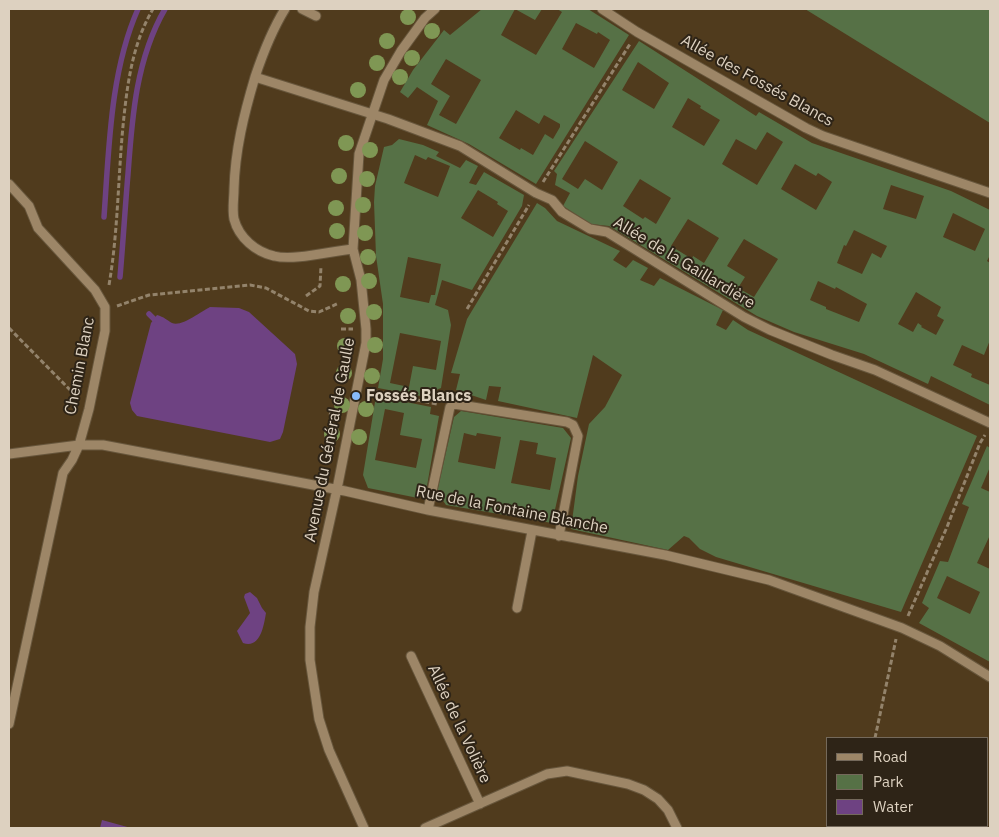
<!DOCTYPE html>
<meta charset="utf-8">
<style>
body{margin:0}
#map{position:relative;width:999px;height:837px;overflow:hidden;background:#503b1d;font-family:"IBM Plex Sans",sans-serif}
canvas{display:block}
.frame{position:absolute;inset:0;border:10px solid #ddd1c0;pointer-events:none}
.legend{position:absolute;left:826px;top:737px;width:162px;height:90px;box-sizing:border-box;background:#2e2417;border:1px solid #74695b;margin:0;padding:6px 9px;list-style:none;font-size:15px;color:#ddd1c0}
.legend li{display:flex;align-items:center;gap:10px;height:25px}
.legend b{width:25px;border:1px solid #74695b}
</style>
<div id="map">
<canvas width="999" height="837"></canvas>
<div class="frame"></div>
<ul class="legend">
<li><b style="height:6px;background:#9d8667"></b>Road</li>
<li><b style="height:14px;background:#567146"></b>Park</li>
<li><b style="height:14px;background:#6e4282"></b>Water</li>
</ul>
</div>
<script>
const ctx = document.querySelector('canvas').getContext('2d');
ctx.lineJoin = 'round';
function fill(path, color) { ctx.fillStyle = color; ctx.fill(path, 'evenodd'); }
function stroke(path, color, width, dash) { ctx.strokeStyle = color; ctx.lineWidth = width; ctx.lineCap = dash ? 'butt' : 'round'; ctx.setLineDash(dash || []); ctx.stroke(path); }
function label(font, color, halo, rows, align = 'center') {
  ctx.font = font + ' "IBM Plex Sans",sans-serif'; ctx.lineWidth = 4; ctx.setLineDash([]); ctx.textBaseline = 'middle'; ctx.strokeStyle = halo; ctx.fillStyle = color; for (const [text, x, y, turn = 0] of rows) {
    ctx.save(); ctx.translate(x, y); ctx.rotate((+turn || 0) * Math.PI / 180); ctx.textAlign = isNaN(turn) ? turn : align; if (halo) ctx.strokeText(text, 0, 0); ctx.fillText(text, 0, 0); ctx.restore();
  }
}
fill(new Path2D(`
 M482 9H542L535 20 515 9 501 35 536 55 562 12 557 9H588L629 35 536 184 469 144 427 125 438 101 417 87 408 98 400 92 413 70 444 30 450 35ZM576 23 597 34 598 32 610 40 594 68 562 49ZM446 59 481 80 456 124 439 115 450 96 431 84ZM516 110 539 124 544 115 560 124V127L553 139 545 134 533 155 521 148 520 150 499 138Z
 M805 9H990V123Z
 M639 41 756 116 759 112 812 143 951 191 990 210V255L987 261 990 263V340L984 355 962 345 953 365 972 374 971 377 990 385V405L931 376 928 384 864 354 794 332 757 316 609 226 591 224 563 206 570 193 555 185 557 174 554 171ZM638 62 669 83 654 109 622 90ZM688 98 701 106 700 108 720 120 704 146 672 127ZM767 132 783 142 757 185 722 164 736 139 756 150ZM585 141 618 162 602 190 585 179 578 189 562 179ZM795 164 816 176 818 173 832 182 816 210 781 189ZM640 179 671 198 656 224 645 217 643 219 623 206ZM891 185 924 196 916 219 883 209ZM953 213 985 229 975 251 943 237ZM688 219 719 238 704 263 693 256 692 259 671 246ZM854 230 887 246 881 258 872 253 862 274 837 263 844 245 846 246ZM744 239 778 259 754 297 738 288 745 277 727 266ZM818 281 835 289 836 287 867 304 859 322 826 309V307L810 300ZM916 292 941 307 937 316 944 320 936 335 921 327 922 326 918 323 913 332 898 324Z
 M399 139 423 145 439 152 436 156 460 168 466 160 478 166 469 183 476 185 484 172 524 195 522 206 472 290 442 280 435 305 448 310 451 325 441 388 434 391 431 398 378 388 383 359V304L376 256 374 202 375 186 384 147 392 145ZM415 155 426 160 428 157 450 166 438 197 404 183ZM478 190 498 202 497 204 508 211 493 237 461 218ZM408 257 441 264 435 295H431L429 303 400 297ZM400 333 441 341 436 370 413 366 409 387 390 383Z
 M537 203 545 208 557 221 620 251 613 260 626 268 633 260 648 268 640 280 654 286 660 278 723 310 716 325 726 330 733 320 748 330 977 436 901 612 716 557 700 549 689 538 684 536 668 550 571 529 578 476 589 424 605 407 622 375 593 355 577 418 498 401 501 387 489 386 486 400 456 390 460 374 451 373 467 319Z
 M376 396 431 407 430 414 439 416 426 492 418 498 368 488 363 475ZM385 409 404 413 400 435 422 439 416 468 375 460Z
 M461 411 563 428 571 438 552 523 446 505 437 492 454 417ZM464 433 476 436 477 433 501 437 495 469 458 462ZM520 440 538 443 536 454 556 458 550 490 511 483Z
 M987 446 990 448V467L981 488 990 492V535L977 563 990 569V662L919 623 929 608 922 603 940 561 948 562 969 507 962 504ZM947 576 980 592 970 614 937 598Z`), '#567146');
fill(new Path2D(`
 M210 307 239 308 249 312 295 354 297 364 283 432 280 439 270 442 137 416 132 410 130 403 151 323 157 315C164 317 167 320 172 323 182 327 200 312 210 307Z
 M250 592 257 598 262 608 266 613C264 624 261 649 243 643L237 631 250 613 244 597 245 594Z
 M102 820 131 828H100Z`), '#6e4282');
stroke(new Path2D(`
 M104 217C109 149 110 72 138 9
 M120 277C123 243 125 209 128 174 132 118 136 59 165 9
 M149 314 154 319`), '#6e4282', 5.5);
const minor = new Path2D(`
 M302 9 316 16
 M602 9 637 32 806 128 823 136 990 193
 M255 77C263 53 272 30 285 9
 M9 184 29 206 38 228 95 290 105 307V331L89 409 79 445 72 460 63 473 9 724
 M353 249C331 251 294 261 274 256 256 252 239 238 234 219 232 209 234 198 234 189 235 150 244 114 255 77L388 119 460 146 536 193 552 200 562 212 590 229 607 232 744 317 770 330 832 355 875 370 990 423
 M9 454 79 445H103L345 491 428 510 665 555 769 580 902 628 940 646 990 677
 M428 510 450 407 454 404 567 422 573 425 578 436 559 536
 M517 608 532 531
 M411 656 480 804
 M364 828 329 750 319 719 310 660V627L314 592 337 489 366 343V329L361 280 353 249 359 154 384 80 401 51 425 18 435 9
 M425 828 547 774 567 771 628 784 644 790 658 799 668 810 677 828`);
stroke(minor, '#67563c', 11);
stroke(new Path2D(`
 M543 182 630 44
 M109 285C118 233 118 178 123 126 127 86 132 44 153 9
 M306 296 320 286 321 266
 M117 306 149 295 250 285 266 288 309 311 319 312 339 303
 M467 309 529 205
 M9 328 78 398
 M341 329H353
 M373 391 437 404
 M329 413 338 415
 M908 616 947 527 980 443 985 435
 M875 738 896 639
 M859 828V826`), '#93836b', 3, [5, 2.5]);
stroke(minor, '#9d8667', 9);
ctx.fillStyle = '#7f9754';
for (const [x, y] of [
 [408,17],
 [432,31],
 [387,41],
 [412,58],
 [377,63],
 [400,77],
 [358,90],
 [346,143],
 [370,150],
 [339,176],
 [367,179],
 [363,205],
 [336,208],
 [337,231],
 [365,233],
 [368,257],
 [369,281],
 [343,284],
 [374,312],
 [348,316],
 [375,345],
 [345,346],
 [344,373],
 [372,376],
 [342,405],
 [366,409],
 [332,434],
 [359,437]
]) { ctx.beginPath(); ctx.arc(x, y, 8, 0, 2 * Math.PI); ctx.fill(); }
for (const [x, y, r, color] of [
 [356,396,5,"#87bbfb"]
]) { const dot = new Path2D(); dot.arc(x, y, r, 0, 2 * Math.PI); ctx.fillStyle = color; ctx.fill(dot); stroke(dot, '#2e2417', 2); }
label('16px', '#ddd1c0', '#2e2417', [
 ["Allée des Fossés Blancs",757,81,29],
 ["Allée de la Gaillardière",684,263,31],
 ["Chemin Blanc",80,366,-79],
 ["Avenue du Général de Gaulle",330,440,-79],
 ["Rue de la Fontaine Blanche",512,510,11],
 ["Allée de la Volière",459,724,65]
]);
label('bold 16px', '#ddd1c0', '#2e2417', [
 ["Fossés Blancs",366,396]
], 'left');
</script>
